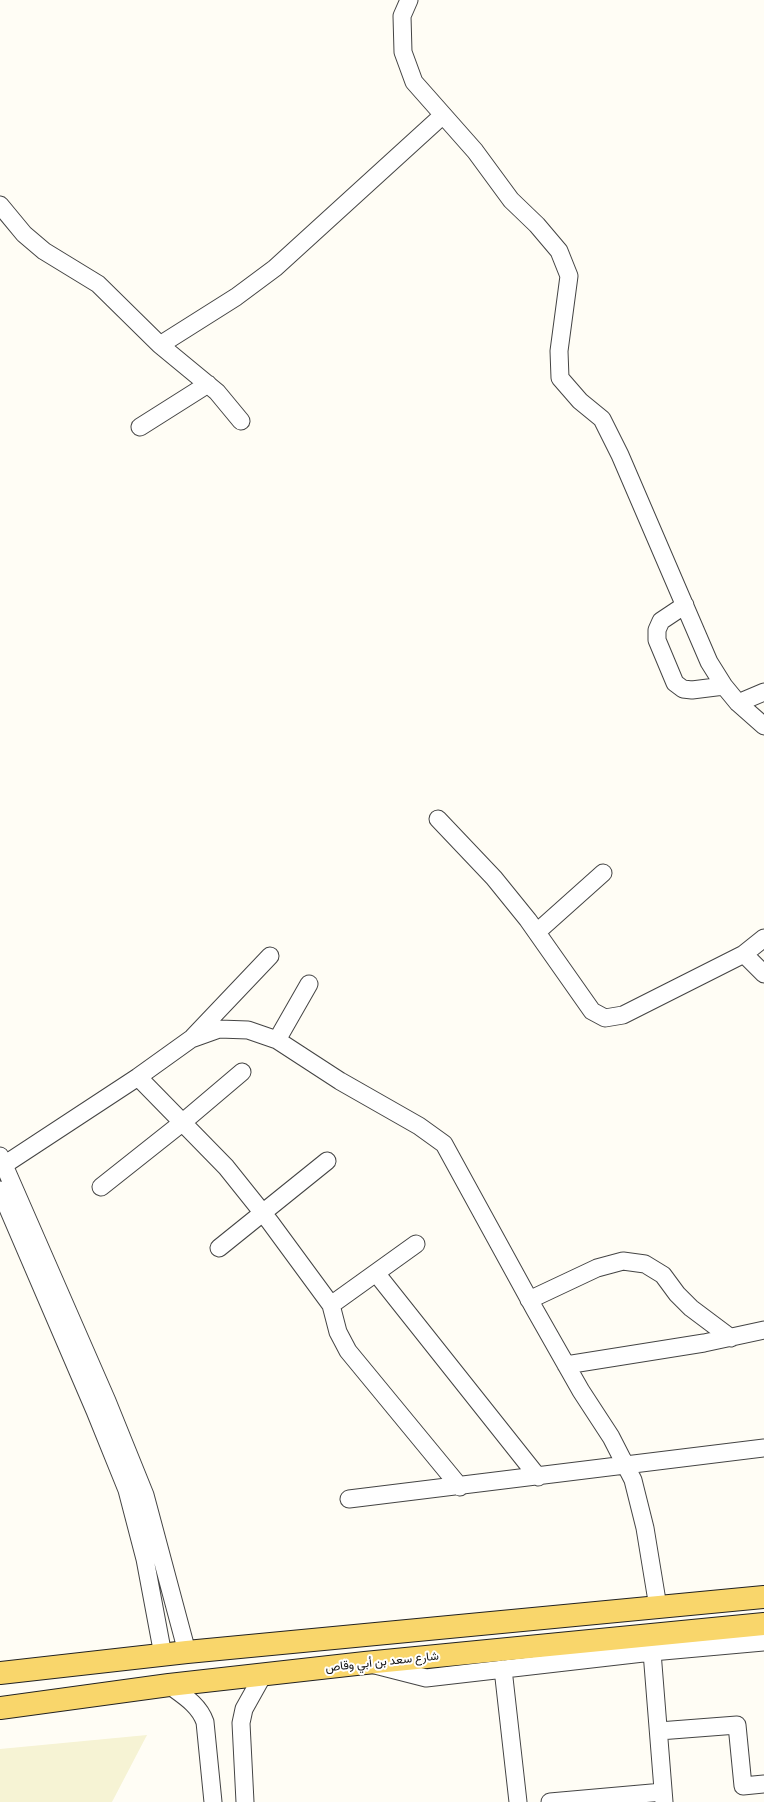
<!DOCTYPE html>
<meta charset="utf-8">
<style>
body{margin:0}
canvas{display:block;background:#fffdf5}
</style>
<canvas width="764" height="1802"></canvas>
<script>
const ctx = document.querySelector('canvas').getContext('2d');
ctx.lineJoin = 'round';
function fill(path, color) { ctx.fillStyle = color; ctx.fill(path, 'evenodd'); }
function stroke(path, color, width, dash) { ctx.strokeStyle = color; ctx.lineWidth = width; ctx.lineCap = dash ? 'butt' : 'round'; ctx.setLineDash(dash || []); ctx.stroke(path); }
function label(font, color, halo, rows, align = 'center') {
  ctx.font = font + ' "Zilla Slab",Vazirmatn,serif'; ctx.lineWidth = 4; ctx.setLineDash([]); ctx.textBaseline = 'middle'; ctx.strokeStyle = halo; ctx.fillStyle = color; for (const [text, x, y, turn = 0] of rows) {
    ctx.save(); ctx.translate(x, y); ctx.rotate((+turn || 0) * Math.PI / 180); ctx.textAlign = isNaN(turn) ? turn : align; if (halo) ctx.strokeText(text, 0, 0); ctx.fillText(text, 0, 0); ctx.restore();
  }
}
fill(new Path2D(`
 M147 1735 112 1802H0V1749Z`), '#f6f3d4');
const minor = new Path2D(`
 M409 0 402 16 403 52 414 82 475 151 511 200 537 225 559 251 569 276 559 351 560 378 580 401 602 419 620 455 709 662 724 686 738 703 764 726
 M0 205 24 234 44 251 98 284 160 345 236 297 275 268 443 115
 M160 345 217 392 241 421
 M140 427 208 384
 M685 605 661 621 657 630V640L675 683 683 689 692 690 724 686
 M738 703 764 692
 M438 819 494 878 528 920 592 1011 605 1018 623 1015 744 954 764 938
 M537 932 603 873
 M744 954 764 974
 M193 1037 270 956
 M277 1040 309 984
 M138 1077 226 1167 270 1222 331 1305 338 1332 348 1351 460 1487
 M0 1156 107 1401 145 1495 187 1652
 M4 1165 138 1077 191 1039 219 1029 248 1030 277 1040 340 1081 419 1126 444 1144 535 1310 581 1391 611 1437 633 1480 645 1528 658 1607
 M101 1187 183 1122 242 1072
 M0 1190 95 1411 127 1490 145 1559 163 1655
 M219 1248 327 1161
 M376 1273 538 1477
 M529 1300 597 1268 623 1261 645 1264 663 1275 677 1294 691 1308 731 1338
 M331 1305 416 1244
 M566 1365 704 1343 764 1330
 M349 1499 764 1448
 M652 1652 664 1802
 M375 1665 426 1678 652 1652 764 1642
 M503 1669 518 1802
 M169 1685C184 1696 199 1705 205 1722L213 1802
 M659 1731 737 1725 743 1786 764 1784
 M245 1802 241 1723 244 1709 263 1675
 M550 1802 663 1792`);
const major = new Path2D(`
 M0 1673 187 1652 764 1597
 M0 1708 169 1685 365 1663 764 1624`);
stroke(minor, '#444', 19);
stroke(major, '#222', 24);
stroke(minor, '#fff', 17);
stroke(major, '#f9d66b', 22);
label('12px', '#111', '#fff', [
 ["شارع سعد بن أبي وقاص",382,1662,-6]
]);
</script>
